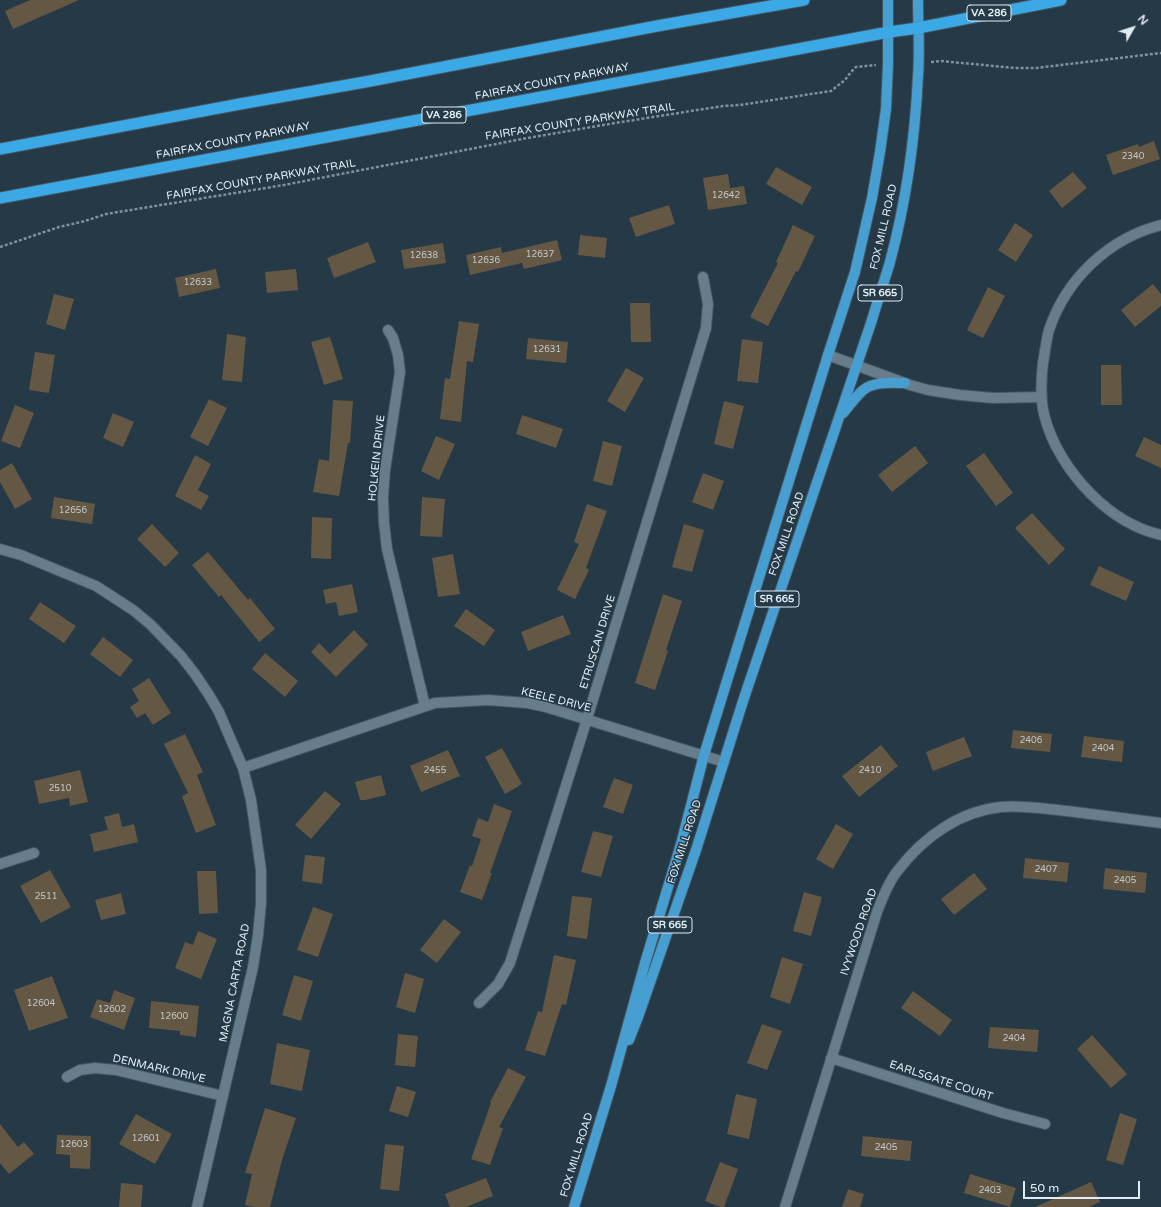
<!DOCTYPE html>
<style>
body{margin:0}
#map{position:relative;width:1161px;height:1207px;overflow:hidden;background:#253946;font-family:"Varela Round",sans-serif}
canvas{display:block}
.north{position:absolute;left:1113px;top:8px;width:40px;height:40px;-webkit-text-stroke:3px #253946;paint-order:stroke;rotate:51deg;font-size:11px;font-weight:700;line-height:16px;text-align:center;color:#e1edf6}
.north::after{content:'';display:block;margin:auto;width:14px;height:18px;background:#e1edf6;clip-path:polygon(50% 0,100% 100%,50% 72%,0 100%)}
.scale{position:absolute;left:1023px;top:1181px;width:117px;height:18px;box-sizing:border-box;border:2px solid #e1edf6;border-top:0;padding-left:5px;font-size:12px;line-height:14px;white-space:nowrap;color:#e1edf6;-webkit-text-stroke:3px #253946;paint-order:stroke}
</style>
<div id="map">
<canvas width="1161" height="1207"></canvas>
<div class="north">N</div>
<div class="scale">50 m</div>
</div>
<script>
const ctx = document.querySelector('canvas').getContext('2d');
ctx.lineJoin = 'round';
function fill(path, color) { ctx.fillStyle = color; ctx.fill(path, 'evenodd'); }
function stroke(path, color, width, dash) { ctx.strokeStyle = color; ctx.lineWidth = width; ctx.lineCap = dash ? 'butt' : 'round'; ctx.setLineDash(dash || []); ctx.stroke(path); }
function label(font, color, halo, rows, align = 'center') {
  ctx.font = font + ' "Varela Round",sans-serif'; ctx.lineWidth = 3; ctx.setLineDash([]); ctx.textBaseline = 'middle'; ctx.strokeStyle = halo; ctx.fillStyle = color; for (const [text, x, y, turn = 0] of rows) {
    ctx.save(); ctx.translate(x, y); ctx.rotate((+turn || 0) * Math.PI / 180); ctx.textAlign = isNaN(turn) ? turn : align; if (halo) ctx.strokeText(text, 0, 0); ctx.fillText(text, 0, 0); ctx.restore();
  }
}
fill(new Path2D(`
 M30 0H79L13 29 5 11Z
 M1154 141 1160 159 1113 175 1106 155 1138 144 1139 147Z
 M776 167 812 187 802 205 766 184Z
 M1073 172 1087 188 1062 208 1049 191Z
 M728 174 730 188 744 186 747 204 708 210 703 178Z
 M669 205 675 224 636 237 629 218Z
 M1015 223 1033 235 1016 262 998 250Z
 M793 225 815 236 798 272 796 271 768 326 750 317 778 263 776 262Z
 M580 235 607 238 605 258 578 255Z
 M557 240 562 260 524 269 522 263 470 275 466 255 501 247 502 253Z
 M368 242 376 262 334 278 327 258Z
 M443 243 446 263 404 269 401 250Z
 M216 269 220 288 179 297 175 278Z
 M296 269 298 290 267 293 265 272Z
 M1153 284 1161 294V306L1135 327 1121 310Z
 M988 287 1005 296 983 338 967 330Z
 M54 294 74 299 65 330 46 324Z
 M630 303H650L651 342H631Z
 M459 321 479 324 473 362 467 361 461 422 440 419 445 378 450 379Z
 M227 334 246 337 242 382 222 380Z
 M330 337 343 379 324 385 311 342Z
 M528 338 568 342 566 363 526 359Z
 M742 339 763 342 758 383 737 381Z
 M35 352 55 355 49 393 29 390Z
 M1101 365H1121L1122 405H1101Z
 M626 368 644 378 625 412 607 401Z
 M209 399 227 408 208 446 190 437Z
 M333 400 353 401 350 443H348L339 496 313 492 319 459 329 461Z
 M724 401 744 406 733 449 714 444Z
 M15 405 34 413 20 448 1 441Z
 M113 413 134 422 123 447 103 438Z
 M522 415 563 429 556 448 516 434Z
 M436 436 455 444 439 480 421 471Z
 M1144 437 1161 445V468L1135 456Z
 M603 441 622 446 612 486 593 481Z
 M915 446 928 463 892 492 878 475Z
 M984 453 1013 493 996 506 966 466Z
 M195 455 211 464 198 490 209 496 201 510 175 496Z
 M12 463 32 499 15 509 0 482V470Z
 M703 473 724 481 713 510 692 502Z
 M54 497 95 504 92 524 51 518Z
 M422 497 445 499 442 537 420 536Z
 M587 504 607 511 586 568 589 570 575 599 557 590 579 544 574 542Z
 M1032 513 1065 549 1049 565 1015 528Z
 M312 517 332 518 331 559 311 558Z
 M152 524 179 553 165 567 137 539Z
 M684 524 704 530 692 572 672 567Z
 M208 552 248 600 250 598 275 629 259 642 221 595 219 597 192 565Z
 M453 554 460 594 438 597 432 558Z
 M1099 566 1134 582 1126 601 1090 585Z
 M352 584 358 612 339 616 336 602 326 604 323 590Z
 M663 594 682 601 666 650 668 651 655 690 635 683Z
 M40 602 76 626 64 643 29 619Z
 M466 609 495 630 484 646 454 626Z
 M563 615 571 634 528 651 521 632Z
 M354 630 368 645 336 677 311 652 319 643 330 654Z
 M103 637 133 660 120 677 90 654Z
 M265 653 298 681 285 697 252 669Z
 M149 678 171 713 153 725 145 713 137 718 130 707 139 701 132 689Z
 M1013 730 1052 734 1050 752 1011 748Z
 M185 734 203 772 197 775 216 825 196 833 182 796 188 793 164 744Z
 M1084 736 1124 741 1122 762 1081 757Z
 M964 737 972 756 933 771 926 752Z
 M881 745 898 766 859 797 842 776Z
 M502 748 522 784 505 794 485 757Z
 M448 750 460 776 421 792 410 766Z
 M80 770 88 802 70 806 69 798 39 804 34 781Z
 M381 775 386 795 365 800H360L355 782Z
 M614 778 633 785 623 814 603 807Z
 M325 791 341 804 311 839 295 825Z
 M494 804 512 811 490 873H492L482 900 460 892 470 865 472 866 481 839 472 836 478 818 488 822Z
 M119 813 122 827 134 824 138 842 94 852 90 834 108 830 104 817Z
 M836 824 853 834 833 869 816 859Z
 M593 831 613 836 601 877 581 872Z
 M305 855 325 857 322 884 302 881Z
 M1025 858 1069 863 1067 882 1023 878Z
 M1105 868 1147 873 1145 893 1103 889Z
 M50 870 71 907 41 923 20 886Z
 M197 871H216L218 913 199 914Z
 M974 873 987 889 954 915 941 899Z
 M804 892 822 897 811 936 793 931Z
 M121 893 126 914 101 920 95 900Z
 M572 896 592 898 587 939 567 936Z
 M313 907 333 914 318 957 297 950Z
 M444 919 461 932 437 963 420 950Z
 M198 931 217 939 201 979 175 968 185 942 193 945Z
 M554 955 576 960 566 1005 562 1004 545 1056 525 1050 538 1011 542 1012Z
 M782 957 803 964 790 1004 770 997Z
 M405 973 424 979 415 1013 396 1007Z
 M294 975 313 981 301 1021 282 1015Z
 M52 976 68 1018 29 1031 14 990Z
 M114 990 135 998 124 1030 90 1017 97 999 110 1003Z
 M913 991 952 1020 940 1036 901 1008Z
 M151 1001 199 1006 196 1037 180 1035V1031L149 1028Z
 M762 1024 782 1031 767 1070 747 1063Z
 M990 1027 1039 1030 1037 1052 988 1048Z
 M398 1034 418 1036 415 1067 395 1065Z
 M1092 1035 1127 1074 1111 1088 1077 1049Z
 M277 1043 310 1050 302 1091 270 1084Z
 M508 1068 526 1077 499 1127 503 1128 490 1165 471 1159 491 1103 490 1102Z
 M397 1086 416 1092 408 1117 389 1111Z
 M736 1094 757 1099 749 1139 727 1134Z
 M265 1108 296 1118 282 1160 270 1207H254L245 1205 252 1174 245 1173Z
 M1120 1113 1137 1119 1123 1165 1106 1160Z
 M136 1114 172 1134 155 1164 119 1144Z
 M0 1124 18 1147 24 1142 34 1154 9 1174 0 1163Z
 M57 1135 91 1136 90 1169 70 1168V1155L56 1154Z
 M863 1136 912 1141 910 1161 861 1156Z
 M385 1144 404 1146 399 1191 380 1189Z
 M720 1162 738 1169 724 1207H720L705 1201Z
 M970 1174 1016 1188 1010 1207 964 1193Z
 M486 1178 493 1196 466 1207H450L445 1194Z
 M1091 1182 1100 1202 1089 1207H1035Z
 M121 1183 143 1185 141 1207H119Z
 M848 1189 864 1194 860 1207H842Z`), '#645844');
const minor = new Path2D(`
 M1161 225C1109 238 1066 279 1049 330 1046 341 1045 352 1043 363 1041 380 1040 397 1044 414 1051 444 1070 473 1091 494 1110 513 1135 529 1161 535
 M388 330 393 338 398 355 400 372 385 470 383 497 384 523 387 549 425 706
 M828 355 910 385 928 390 960 395 993 398 1041 397
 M0 549 21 555 96 586 133 610 150 624 181 656 195 674 209 695 219 712 243 768 251 800 261 870V903L258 935 253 967 197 1207
 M243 768 435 703 488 700 527 703 546 707 724 762
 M0 864 34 853
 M479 1003 498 984 510 963 587 719 706 328 708 304 703 277
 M831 1058 1003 1113 1045 1124
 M67 1077 80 1070 95 1068 116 1070 223 1096
 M785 1207 877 912C883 897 889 881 899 869 924 837 960 811 1001 807 1023 805 1045 809 1067 811 1099 815 1130 819 1161 823`);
const primary = new Path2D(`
 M843 413C849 406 855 398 862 391 873 381 891 383 905 383
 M629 1040 638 1017 696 850 744 698 871 323C877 303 884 282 890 262 906 202 915 138 918 76 920 51 918 25 918 0
 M574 1207 611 1086 645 963 681 844 704 755 828 355 855 272 872 198 880 152 886 109 888 64V0`);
const trunk = new Path2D(`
 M0 149 240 104 365 82 657 26 804 0
 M0 198 889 32 918 28 1061 0`);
stroke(minor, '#445561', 12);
stroke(primary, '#445561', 12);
stroke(trunk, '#445561', 13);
stroke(new Path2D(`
 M931 62 941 61 1015 68H1036L1161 53
 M0 247 59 227 85 221 106 214 284 185 522 139 615 123 723 106 740 105 831 91 845 80 851 72 856 67 876 65`), '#81919c', 2.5, [3, 2]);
stroke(minor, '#677d8c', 10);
stroke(primary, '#479ed0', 10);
stroke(trunk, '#3ca9e7', 11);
label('9px', '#c2c8ca', null, [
 ["2340",1133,157],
 ["12642",726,196],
 ["12637",540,255],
 ["12638",424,256],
 ["12636",486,261],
 ["12633",198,283],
 ["12631",547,350],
 ["12656",73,511],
 ["2406",1031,741],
 ["2404",1103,749],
 ["2455",435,771],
 ["2410",870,771],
 ["2510",60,789],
 ["2407",1046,870],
 ["2405",1125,881],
 ["2511",46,897],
 ["12604",41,1004],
 ["12602",112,1010],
 ["12600",174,1017],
 ["2404",1014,1039],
 ["12601",146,1139],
 ["12603",74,1145],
 ["2405",886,1148],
 ["2403",990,1191]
]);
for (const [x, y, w] of [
 [989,13,44],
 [444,115,44],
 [880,293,44],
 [777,599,44],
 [670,925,44]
]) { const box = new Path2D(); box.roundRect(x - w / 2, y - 8, w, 16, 3); ctx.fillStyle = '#253946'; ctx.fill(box); stroke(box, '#e1edf6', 1); }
label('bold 10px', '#e1edf6', null, [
 ["VA 286",989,13],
 ["VA 286",444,115],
 ["SR 665",880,293],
 ["SR 665",777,599],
 ["SR 665",670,925]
]);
label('11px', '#e1edf6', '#253946', [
 ["FAIRFAX COUNTY PARKWAY",552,82,-11],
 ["FAIRFAX COUNTY PARKWAY TRAIL",580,122,-9],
 ["FAIRFAX COUNTY PARKWAY",233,141,-11],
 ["FAIRFAX COUNTY PARKWAY TRAIL",261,180,-10],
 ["FOX MILL ROAD",884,227,-77],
 ["HOLKEIN DRIVE",377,458,-84],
 ["FOX MILL ROAD",787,534,-71],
 ["ETRUSCAN DRIVE",598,642,-73],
 ["KEELE DRIVE",556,700,14],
 ["FOX MILL ROAD",685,842,-72],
 ["IVYWOOD ROAD",859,932,-71],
 ["MAGNA CARTA ROAD",235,983,-79],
 ["DENMARK DRIVE",159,1069,13],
 ["EARLSGATE COURT",941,1081,18],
 ["FOX MILL ROAD",577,1155,-73]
]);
</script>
